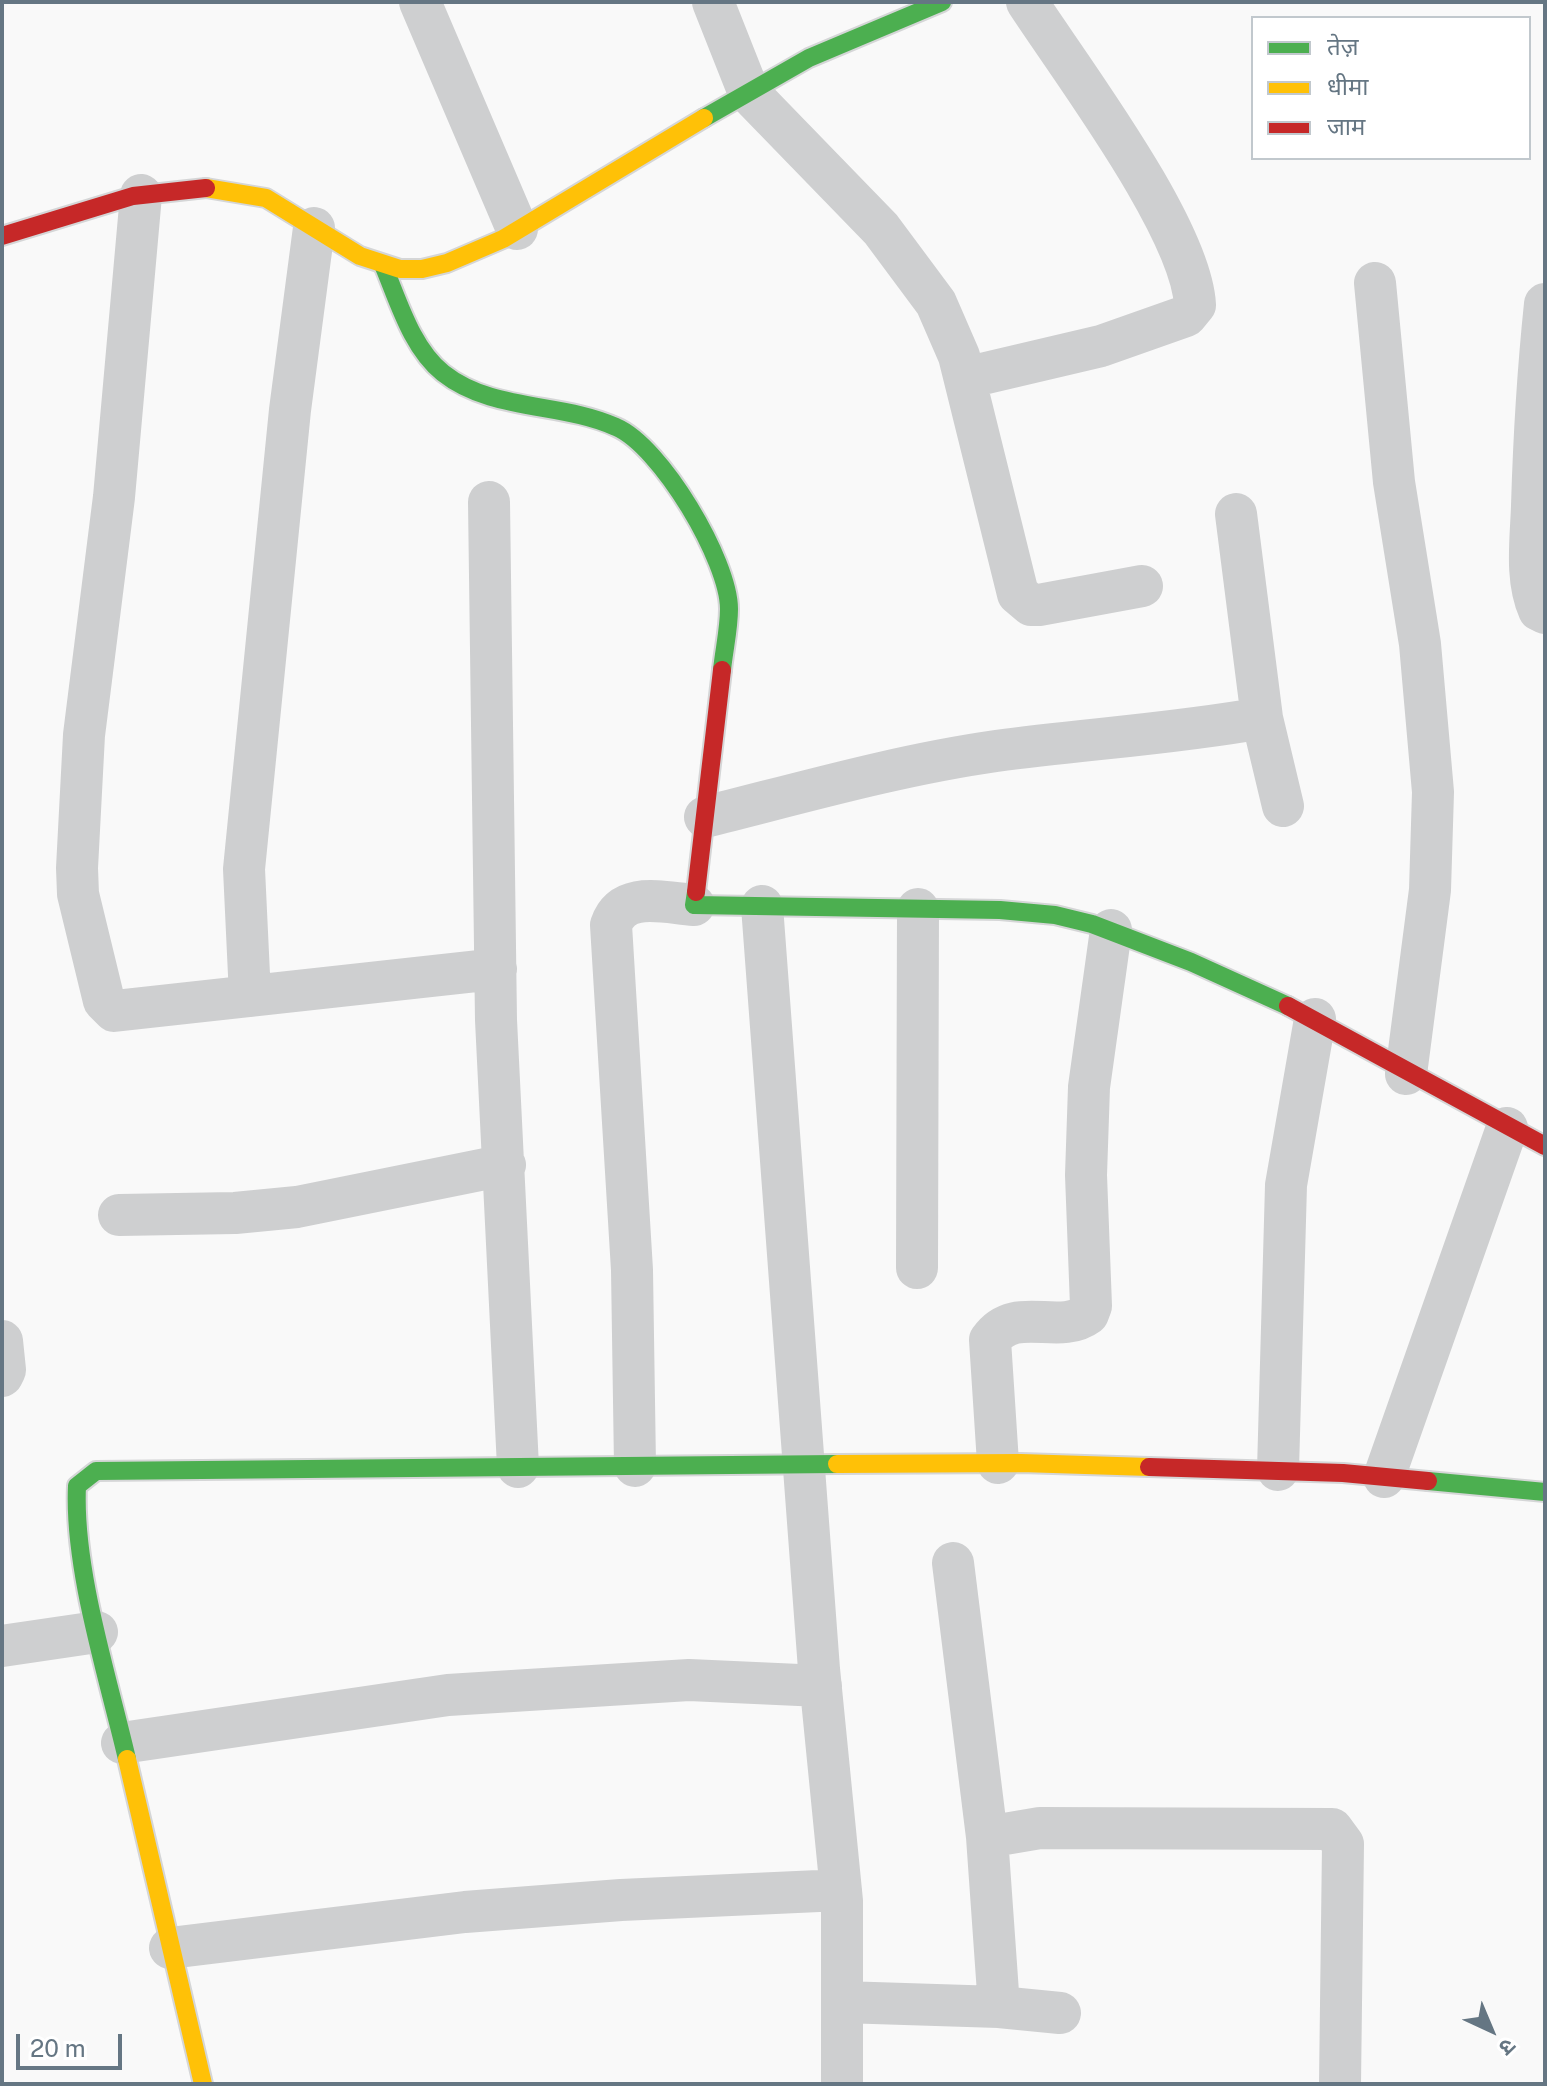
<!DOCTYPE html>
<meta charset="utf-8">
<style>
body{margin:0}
#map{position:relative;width:1547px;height:2086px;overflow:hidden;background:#f9f9f9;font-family:"Public Sans","Noto Sans Devanagari",sans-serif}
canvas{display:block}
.frame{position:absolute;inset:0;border:4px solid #657683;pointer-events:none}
.legend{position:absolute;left:1251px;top:16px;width:280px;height:144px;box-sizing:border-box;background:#fff;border:2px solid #c1c8cd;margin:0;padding:10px 14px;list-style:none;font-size:24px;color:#657683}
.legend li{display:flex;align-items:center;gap:16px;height:40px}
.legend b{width:40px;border:2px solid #c1c8cd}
.north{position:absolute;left:1451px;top:1990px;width:80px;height:80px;-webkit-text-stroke:6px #fff;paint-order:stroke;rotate:136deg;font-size:22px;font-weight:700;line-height:32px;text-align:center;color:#657683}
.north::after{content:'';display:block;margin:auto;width:28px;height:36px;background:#657683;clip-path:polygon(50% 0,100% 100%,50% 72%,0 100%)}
.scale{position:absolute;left:16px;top:2034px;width:106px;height:36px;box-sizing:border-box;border:4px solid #657683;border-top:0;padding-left:10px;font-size:24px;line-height:28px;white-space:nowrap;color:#657683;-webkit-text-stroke:6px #fff;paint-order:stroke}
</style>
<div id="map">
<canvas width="1547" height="2086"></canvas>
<div class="frame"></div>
<ul class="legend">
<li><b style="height:10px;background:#4caf50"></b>तेज़</li>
<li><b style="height:10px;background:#ffc107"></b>धीमा</li>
<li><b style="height:10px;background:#c62828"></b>जाम</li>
</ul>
<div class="north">उ</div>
<div class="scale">20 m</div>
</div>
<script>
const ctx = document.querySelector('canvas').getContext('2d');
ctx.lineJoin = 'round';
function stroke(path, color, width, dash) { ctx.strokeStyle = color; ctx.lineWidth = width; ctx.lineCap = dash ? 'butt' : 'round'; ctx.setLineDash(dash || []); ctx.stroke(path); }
const fast = new Path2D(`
 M704 118 809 58 942 2
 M384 267C399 303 412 348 443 373 492 412 562 402 616 427 661 446 729 561 729 609 729 629 724 650 722 670
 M696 892 694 905 1000 910 1055 915 1092 924 1191 962 1288 1006
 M1428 1481 1545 1492
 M127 1759C108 1677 73 1569 77 1486L96 1471 837 1464`);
const slow = new Path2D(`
 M206 188 266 198 360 256 400 269H422L447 263 503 239 704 118
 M837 1464 1021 1463 1149 1467
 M127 1759 203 2084`);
const jam = new Path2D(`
 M2 236 133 196 206 188
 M696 892 722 670
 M1288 1006 1545 1146
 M1149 1467 1343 1473 1428 1481`);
stroke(fast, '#d5d6d7', 22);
stroke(slow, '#d5d6d7', 22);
stroke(jam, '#d5d6d7', 22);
stroke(new Path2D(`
 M420 2 517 229
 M713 2 749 93 881 229 936 303 959 356 1018 594 1031 605H1039L1142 586
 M141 195 114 497 84 735 77 868 78 894 104 1001 114 1011 496 969
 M1375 283 1394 482 1420 644 1433 792 1430 890 1406 1074
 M1545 304C1538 371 1534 438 1532 506 1531 539 1525 579 1539 610L1545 613
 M965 378 1101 346 1186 316 1195 305C1191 228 1072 71 1027 2
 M489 502 496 1020 518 1467
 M1236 514 1262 718 1283 806
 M705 817C801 793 898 765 996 751 1085 739 1173 734 1262 718
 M762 906 819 1669 842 1901V2084
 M250 996 244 869 290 410 314 228
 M119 1215 235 1213 297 1207 505 1165
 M917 1268 918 909
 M2 1341 5 1370 2 1376
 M998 1463 990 1340C1015 1304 1058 1336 1088 1314L1091 1306 1086 1175 1089 1087 1111 930
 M635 1466 632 1270 611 925C623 890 664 903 694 905
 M1278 1470 1286 1185 1315 1019
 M1384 1477 1507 1128
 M953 1563 987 1837 999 2007
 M2 1646 97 1632
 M122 1743 448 1695 689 1680 821 1686
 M987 1837 1040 1828 1332 1829 1343 1844 1340 2084
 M170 1948 465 1912 621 1900 841 1890
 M842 2002 999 2007 1060 2013`), '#cecfd0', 42);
stroke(fast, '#4caf50', 18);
stroke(slow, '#ffc107', 18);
stroke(jam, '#c62828', 18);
</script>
